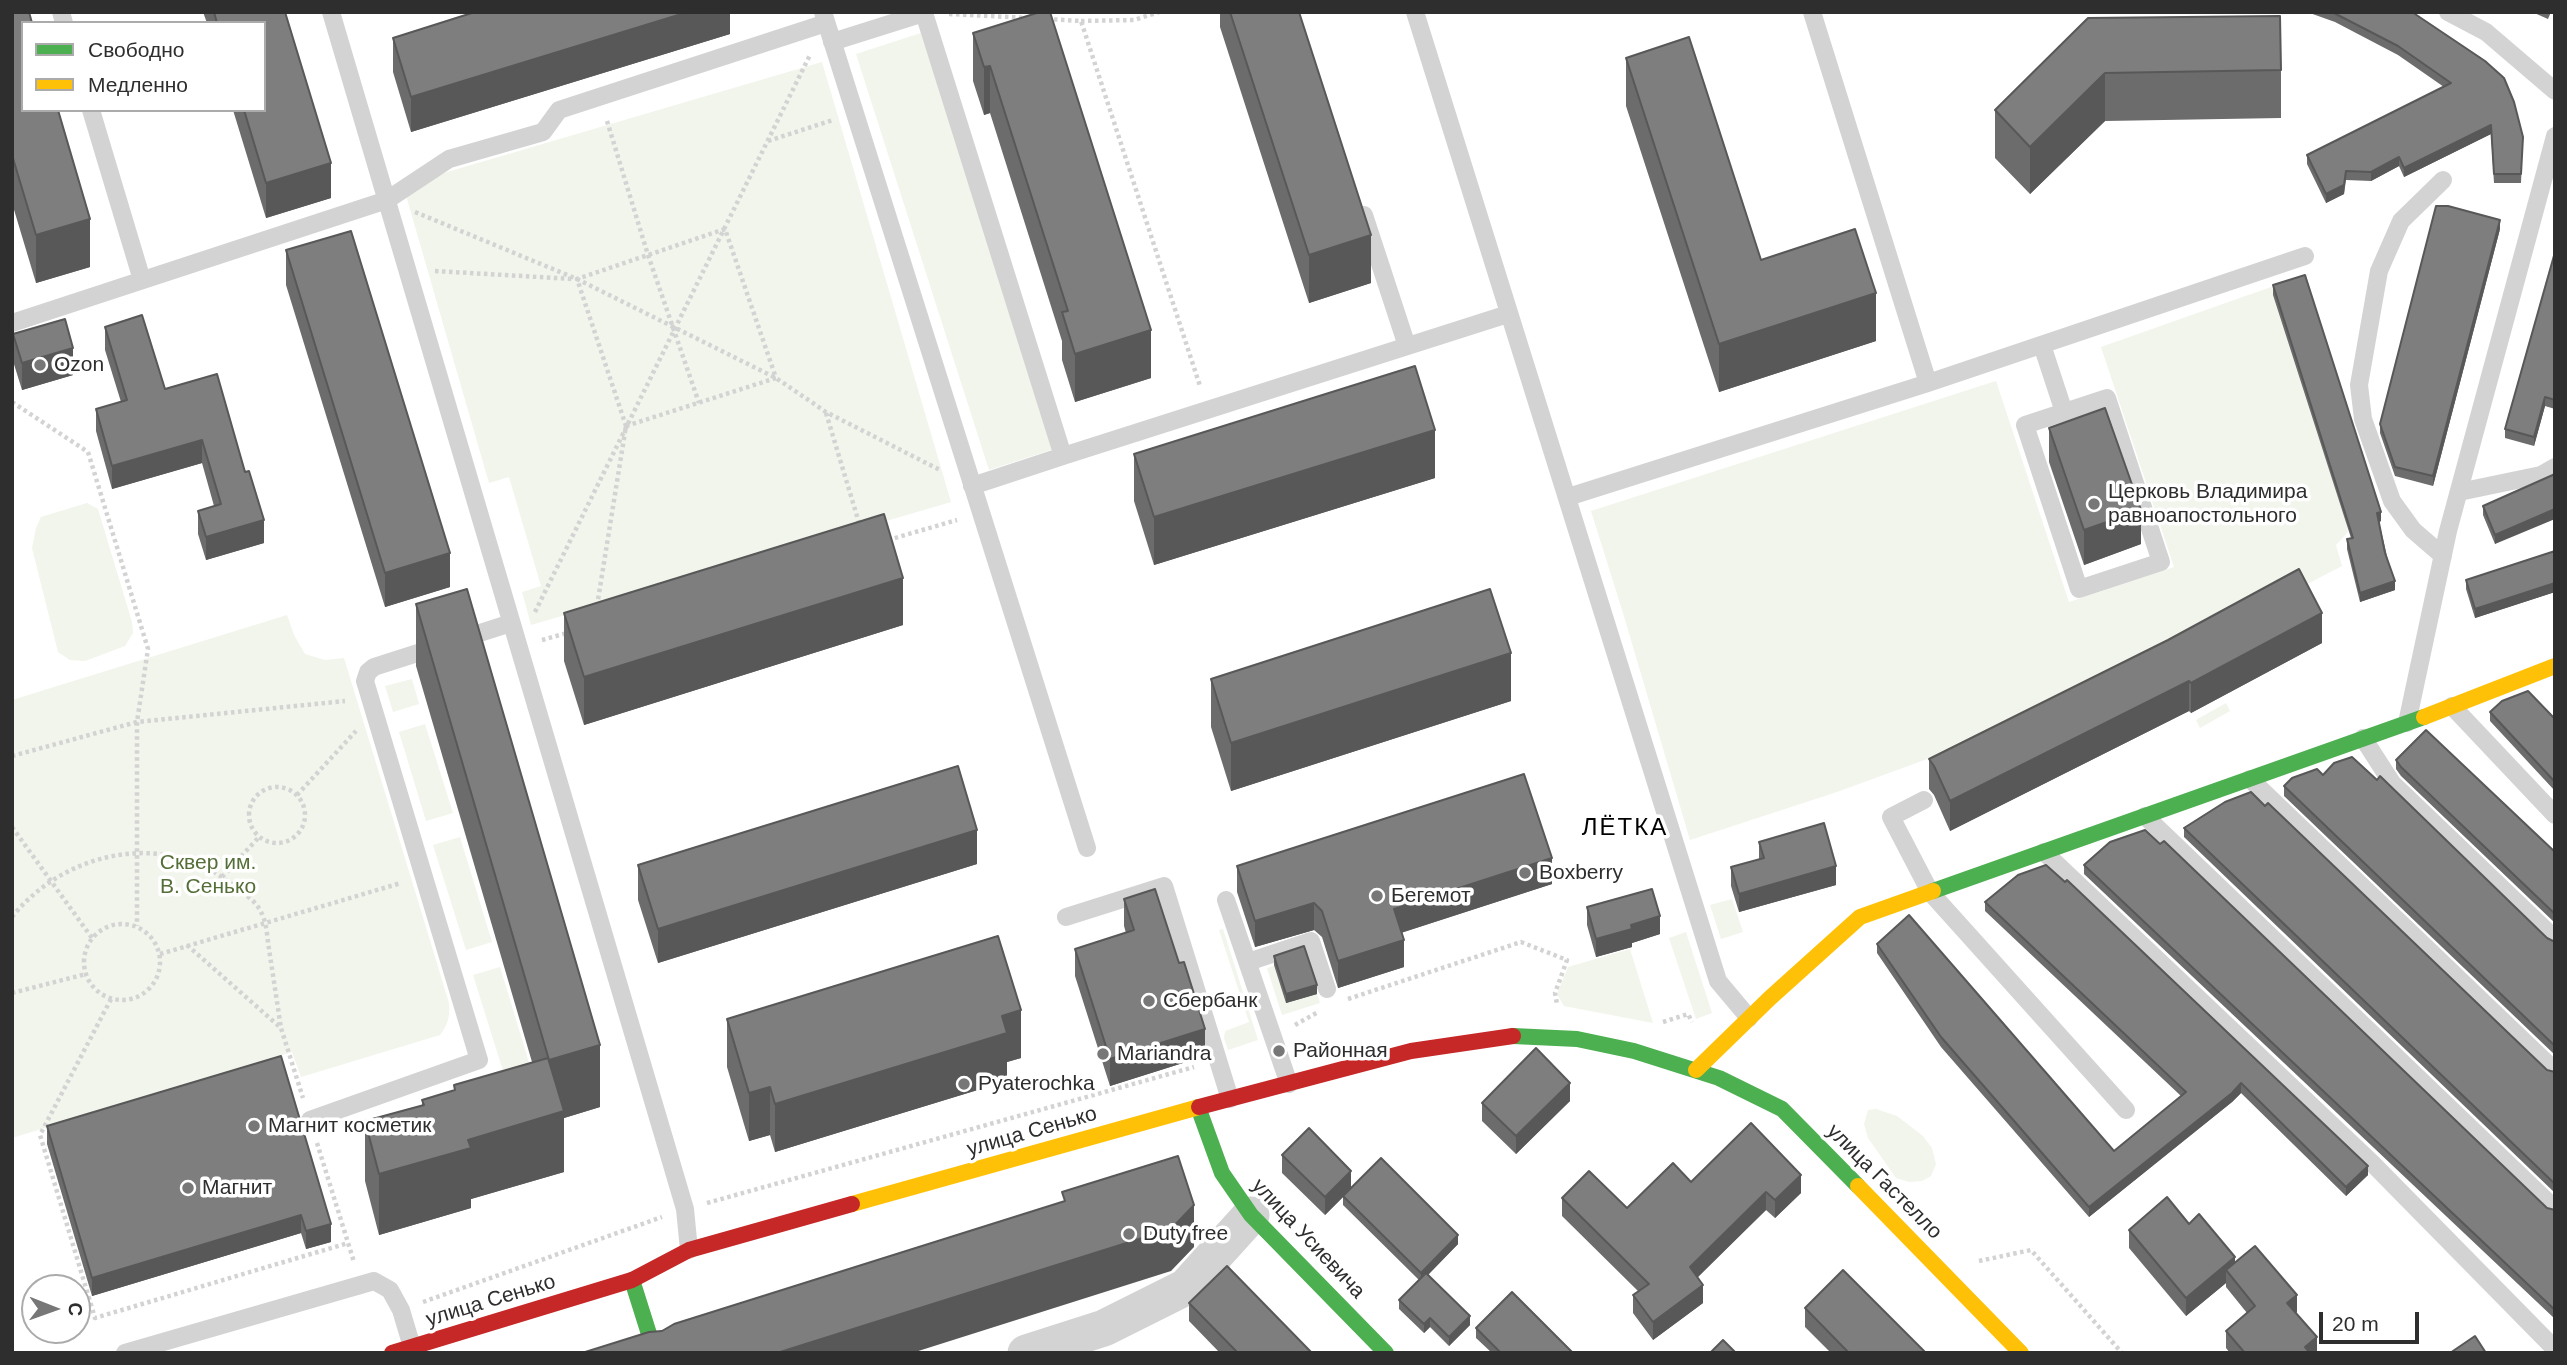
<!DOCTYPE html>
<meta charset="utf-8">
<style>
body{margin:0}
#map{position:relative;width:2567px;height:1365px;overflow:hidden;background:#fff;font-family:Helvetica,sans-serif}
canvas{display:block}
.frame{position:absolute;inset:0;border:14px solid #2e2e2e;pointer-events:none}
.legend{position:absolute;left:21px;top:21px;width:245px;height:91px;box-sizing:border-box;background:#fff;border:2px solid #ababab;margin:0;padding:9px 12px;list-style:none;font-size:21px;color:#2e2e2e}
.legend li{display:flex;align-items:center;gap:14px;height:35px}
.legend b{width:35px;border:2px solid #ababab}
.north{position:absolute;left:21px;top:1274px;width:70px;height:70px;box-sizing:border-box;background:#fff;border:2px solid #ababab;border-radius:50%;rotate:91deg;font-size:19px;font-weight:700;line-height:28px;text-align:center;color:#2e2e2e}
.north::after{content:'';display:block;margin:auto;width:24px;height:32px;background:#777;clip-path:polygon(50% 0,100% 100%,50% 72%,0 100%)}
.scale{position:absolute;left:2319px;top:1312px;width:100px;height:32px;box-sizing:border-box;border:4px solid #2e2e2e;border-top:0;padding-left:9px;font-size:21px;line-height:24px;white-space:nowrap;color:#2e2e2e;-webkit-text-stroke:5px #fff;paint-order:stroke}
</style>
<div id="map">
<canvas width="2567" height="1365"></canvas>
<div class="frame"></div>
<ul class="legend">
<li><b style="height:9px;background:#4caf50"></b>Свободно</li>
<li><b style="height:9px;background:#ffc107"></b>Медленно</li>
</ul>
<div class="north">С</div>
<div class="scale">20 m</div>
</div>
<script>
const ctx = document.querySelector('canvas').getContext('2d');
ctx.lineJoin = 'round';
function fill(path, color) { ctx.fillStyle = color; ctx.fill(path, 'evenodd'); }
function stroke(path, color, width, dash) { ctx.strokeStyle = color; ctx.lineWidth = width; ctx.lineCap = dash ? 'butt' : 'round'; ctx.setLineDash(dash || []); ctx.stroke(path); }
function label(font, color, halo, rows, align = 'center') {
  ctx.font = font + ' Helvetica,sans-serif'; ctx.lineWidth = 7; ctx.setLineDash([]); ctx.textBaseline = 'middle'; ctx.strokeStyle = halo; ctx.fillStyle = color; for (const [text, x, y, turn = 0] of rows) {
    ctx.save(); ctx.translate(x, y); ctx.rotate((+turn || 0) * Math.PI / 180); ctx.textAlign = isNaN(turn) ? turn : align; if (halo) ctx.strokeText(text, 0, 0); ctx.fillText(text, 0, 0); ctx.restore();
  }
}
fill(new Path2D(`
 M921 33 1054 449 989 470 856 54Z
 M822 62 951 502 531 625 522 592 541 586 509 477 489 483 403 185Z
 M2308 274 2305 284 2348 532 2336 545 2342 566 1956 767 1949 751 1837 792 1690 840 1623 613 1591 511 1996 381 2069 602 2174 567 2101 347Z
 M87 503 98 509 132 622 133 633 125 646 85 661 70 660 58 652 32 548 36 528 41 517Z
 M287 615 294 635 305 654 325 660 344 658 449 1003C450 1016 448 1025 440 1035L301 1077 292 1052 12 1138V700Z
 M412 679 419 704 393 712 385 686Z
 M2226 703 2230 711 2200 728 2196 720Z
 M425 724 453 813 426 821 399 732Z
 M460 837 492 942 466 950 433 845Z
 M1732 899 1743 932 1721 939 1710 905Z
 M1223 929 1258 1040 1228 1050 1224 1038 1225 1031 1249 1022 1219 930Z
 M1686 932 1712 1013 1696 1019 1669 938Z
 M1630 949 1653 1023 1564 1006 1557 994 1568 967Z
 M1305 956 1320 1003 1282 1015 1267 968Z
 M500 967 530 1066 504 1074 473 975Z
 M1876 1109 1897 1116 1923 1136 1932 1148 1936 1164 1931 1176 1922 1181 1909 1182 1896 1178 1868 1138 1864 1124 1868 1110Z`), '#f1f5eb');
stroke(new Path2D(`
 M949 14 1028 18
 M1047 19 1081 21 1200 386
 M1081 21 1134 20 1159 12
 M607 121 648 255 699 403
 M768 141 833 120
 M415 212 577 279 776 378 826 412 940 470
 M435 271 573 279
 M12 402 88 452 148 649 137 722V926
 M826 413 860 526
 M888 540 957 520
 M597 606 626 426 577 279 725 229 776 378 626 426
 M535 612 810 55
 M542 640 567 633
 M12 756 137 722 345 701
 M249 815a28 28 0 1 1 56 0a28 28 0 1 1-56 0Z
 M297 795 356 731
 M12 827 92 938
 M222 877 260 836
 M12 917C62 854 158 830 226 880 238 889 255 899 261 912 267 923 267 937 269 949 273 975 277 1002 281 1028
 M84 962a38 38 0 1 1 76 0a38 38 0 1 1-76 0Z
 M187 945 281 1028 303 1098
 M160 954 401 883
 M12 993 86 974
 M111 999 40 1135 95 1318 348 1243
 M1348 999 1521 942 1567 960 1555 993 1557 1004
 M1663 1022 1688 1014 1692 1022
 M1295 1025 1318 1012
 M317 1143 354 1262
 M707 1203 1194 1067
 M1979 1261 2031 1250 2122 1353
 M423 1302 662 1217`), '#d3d3d3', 4.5, [3.5, 3.5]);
stroke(new Path2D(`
 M61 12 64 23
 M331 12 685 1209 689 1250
 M823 12 1087 848
 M1415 12 1718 981 1749 1018
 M1812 12 1928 383
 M2448 12 2486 32 2555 91
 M832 42 924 13 1063 456 972 486
 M91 110 142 280
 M1364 215 1407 346
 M12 323 387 200 449 159 543 132 559 110 826 23
 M2042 345 2064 412
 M2107 398 2161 562 2079 589 2025 425Z
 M1063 456 1508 314
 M2459 492 2541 475 2555 467
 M1568 497 1928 383 2305 256
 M2443 556 2413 530 2392 501 2363 419 2359 385 2379 271 2401 221 2443 180
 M2452 706 2555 815
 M2407 723 2448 531 2555 136
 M2363 738 2392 783 2555 939
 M2250 779 2555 1071
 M1924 800 1891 817 1930 892 2126 1110
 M2145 816 2555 1209
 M2044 852 2373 1164 2552 1346 2555 1345
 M1226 900 1289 1084
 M1066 917 1164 886 1230 1099
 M1248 962 1311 941 1327 989
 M310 1120 479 1060 365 681 368 672 374 667 511 623
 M125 1353 374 1281 390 1290 401 1310 412 1347`), '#d3d3d3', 18);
stroke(new Path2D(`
 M1026 1353 1104 1328 1186 1287 1251 1215`), '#d3d3d3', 37);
stroke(new Path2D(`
 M1933 891 2424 717
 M1513 1036 1577 1039 1634 1051 1719 1078 1782 1109 1858 1186
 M1198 1107 1222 1173 1251 1215 1386 1353
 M632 1280 655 1353`), '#4caf50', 16);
stroke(new Path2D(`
 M2424 717 2555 666
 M1696 1070 1770 998 1860 917 1933 891
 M1858 1186 2021 1353
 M852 1204 1199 1107`), '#ffc107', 16);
stroke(new Path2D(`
 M1199 1107 1411 1051 1513 1036
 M392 1353 632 1280 689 1250 852 1204`), '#c62828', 16);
fill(new Path2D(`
 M12 12 90 267 36 283 12 203Z
 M203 12H285L331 198 266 218 233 110H264V23H207Z
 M730 12V34L411 132 393 72V38Z
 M1220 12H1299L1371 283 1309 303 1220 27Z
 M2307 12H2412L2523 137 2521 183H2494L2491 134 2404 177 2399 166 2371 181 2346 180 2344 194 2326 203 2307 164V155L2444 87 2398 55 2335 22Z
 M2532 12H2551L2548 19Z
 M2088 18 2281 70V118L2105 121 2030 194 1995 158V110Z
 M973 33 1151 378 1075 402 1062 360V341L990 113 984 115 973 81Z
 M1626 58 1761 260 1876 341 1719 392 1626 106Z
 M2500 229 2433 486 2395 476 2380 433V424Z
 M286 250 450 587 385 607 286 285Z
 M2555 252V409L2545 406 2534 446 2505 438V429Z
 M2273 285 2381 521 2379 522 2395 590 2360 602 2347 549V539L2351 538 2273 295Z
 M105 327 245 472 264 543 206 560 198 534V511L214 506 202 463 112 489 96 431V409L121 402 105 350Z
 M13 334 73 375 22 390 13 361Z
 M2049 428 2141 544 2084 565 2049 462Z
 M1134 454 1435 478 1154 565 1134 501Z
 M2555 474 2495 544 2483 515V506Z
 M2555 551V592L2475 618 2466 589V580Z
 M416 604 600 1107 564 1118V1172L471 1199V1208L379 1235 365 1181V1121L422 1106V1100L454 1090V1085L532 1062 416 666Z
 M564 613 903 625 584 725 564 661Z
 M2168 640 2322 643 2191 713 2189 711 1950 831 1934 795 1929 789V759Z
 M1211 679 1511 701 1231 791 1211 727Z
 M2490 712 2555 719V791L2490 721Z
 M2396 760 2555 852V923L2401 776 2396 769Z
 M2323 775 2547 938 2553 941 2555 940V1055L2284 796V786Z
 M2184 828 2547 1070 2555 1072V1193L2184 837Z
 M1759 842 1836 885 1739 912 1731 886V867L1759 860Z
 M977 864 658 963 638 900V865Z
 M2084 865 2547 1208 2555 1210V1319L2084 874Z
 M1237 866 1552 884 1401 933 1404 967 1338 988 1322 937 1314 930 1255 947 1237 892Z
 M2018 875 2368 1175 2346 1196 2241 1093 2232 1102 2089 1217 1941 1047 1877 953V944L2114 1151 2181 1096 1985 911V902Z
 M1124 899 1179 963 1205 1056 1110 1086 1075 976V949L1126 933 1124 926Z
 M1587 907 1660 934 1632 943V947L1596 957 1587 925Z
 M1274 956 1317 994 1286 1003 1274 965Z
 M727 1019 1021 1058 1007 1062V1081L775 1152 770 1135 749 1141 727 1067Z
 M1570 1101 1516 1154 1482 1121V1103Z
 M47 1126 331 1224V1242L306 1249 301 1233 92 1296 47 1144Z
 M1282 1155 1351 1188 1458 1244 1428 1275 1470 1325 1449 1346 1430 1327 1424 1333 1399 1309V1300L1419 1280 1343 1205V1197L1325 1215 1282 1173Z
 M1691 1182 1801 1193 1775 1218 1766 1210 1697 1277 1703 1303 1653 1340 1633 1313V1295L1638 1291 1562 1216V1198L1627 1208Z
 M2189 1224 2235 1263 2297 1312 2296 1313 2317 1353H2230L2226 1348V1331L2247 1313 2226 1287V1283L2186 1316 2129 1248V1230Z
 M1189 1303 1312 1353H1220L1189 1321Z
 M1805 1308 1926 1353H1831L1805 1327Z
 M1476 1328 1573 1353H1492L1476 1338Z`), '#6c6c6c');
fill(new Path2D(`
 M688 12H730V34L411 132V97Z
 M990 66V113L984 115V67Z
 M2105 73V121L2030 194V147Z
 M2491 125V134L2404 177V168Z
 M2399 157V166L2371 181V172Z
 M331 163V198L266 218V183Z
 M2346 171 2344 194 2326 203V194Z
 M90 219V267L36 283V235Z
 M2500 220V229L2433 486V476Z
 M1371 235V283L1309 303V255Z
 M1876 293V341L1719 392V344Z
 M1151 330V378L1075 402V354Z
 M73 348V375L22 390V363Z
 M2545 397V406L2534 446V437Z
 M1435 430V478L1154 565V517Z
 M202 440V463L112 489V466Z
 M2555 509V519L2495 544V535Z
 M2141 510V544L2084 565V530Z
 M2381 512V521L2377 523V513Z
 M264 520V543L206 560V537Z
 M450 553V587L385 607V573Z
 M903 578V625L584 725V677Z
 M2395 581V590L2360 602V593Z
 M2555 583V592L2475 618V609Z
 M2322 613V643L2191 713V683Z
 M1511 653V701L1231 791V743Z
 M2189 681V711L1950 831V801Z
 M977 830V864L658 963V929Z
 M1552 858V884L1394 935V909Z
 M1836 866V885L1739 912V894Z
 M1314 903V930L1255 947V921Z
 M1660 916V934L1632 943V947L1596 957V939L1631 925Z
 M1404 940V967L1338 988V961Z
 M1317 985V994L1286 1003V994Z
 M1021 1010V1058L1007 1062V1081L775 1152V1104L1002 1016Z
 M1205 1029V1056L1110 1086V1059Z
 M600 1045V1107L564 1118V1172L471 1199V1208L379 1235V1174L549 1060Z
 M1570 1083V1101L1516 1154V1136Z
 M2241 1083V1093L2232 1102 2089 1217V1207Z
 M770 1087V1135L749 1141V1093Z
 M2368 1166V1175L2346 1196V1187Z
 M1351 1171V1189L1325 1215V1197Z
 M1801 1175V1193L1775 1218V1200Z
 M1766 1192V1210L1690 1285V1267Z
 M1194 1205V1247L1171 1271 912 1353H777Z
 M301 1215V1233L92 1296V1278Z
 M331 1224V1242L306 1249V1231Z
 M1458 1235V1244L1421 1282V1273Z
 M2235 1257V1275L2226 1270V1283L2186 1316V1298Z
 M1703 1285V1303L1653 1340V1322Z
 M2297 1295V1312L2287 1320V1303Z
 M1470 1316V1325L1449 1346V1337Z
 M1430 1318V1327L1424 1333V1324Z
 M2317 1337V1353H2305V1347Z`), '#585858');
const building = new Path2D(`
 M12 12H29L32 23H23V110H58L90 219 36 235 12 155Z
 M214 12H285L331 163 266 183 244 110H264V23H217Z
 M475 12H688L411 97 393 38Z
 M1040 12H1050L1151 330 1075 354 1062 312 1068 311 990 66 984 67 973 33Z
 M1230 12H1299L1371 235 1309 255Z
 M2332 12H2412L2485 61 2504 78 2514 102 2523 137 2521 174H2494L2491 125 2404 168 2399 157 2371 172 2346 171 2344 185 2326 194 2307 155 2451 83 2398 46Z
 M2280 16 2281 70 2105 73 2030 147 1995 110 2088 18Z
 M1689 37 1761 260 1855 229 1876 293 1719 344 1626 58Z
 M2436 206H2448L2500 220 2433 476 2395 467 2380 424Z
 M351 231 450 553 385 573 286 250Z
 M2555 252V400L2545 397 2534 437 2505 429Z
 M2305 275 2381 512 2377 513 2385 553 2395 581 2360 593 2347 539 2353 538 2273 285Z
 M142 315 165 389 217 374 245 472 249 471 264 520 206 537 198 511 221 504 202 440 112 466 96 409 127 400 105 327Z
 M65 319 73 348 22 363 13 334Z
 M1415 366 1435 430 1154 517 1134 454Z
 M2105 408 2141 510 2084 530 2049 428Z
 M2555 474V509L2495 535 2483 506Z
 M884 514 903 578 584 677 564 613Z
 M2555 551V583L2475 609 2466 580Z
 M2299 569 2322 613 2191 683 2189 681 1950 801 1934 766 1929 759 2168 640Z
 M467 589 600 1045 549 1060 416 604Z
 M1490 589 1511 653 1231 743 1211 679Z
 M2528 691 2555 719V782L2490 712 2502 701Z
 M2426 730 2555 852V914L2401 767 2396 760Z
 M2352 757 2377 780 2380 776 2547 938 2553 941 2555 940V1046L2284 786 2292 778 2317 769 2323 775 2334 763Z
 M958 766 977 830 658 929 638 865Z
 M1524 774 1552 858 1394 909 1404 940 1338 961 1322 911 1314 903 1255 921 1237 866Z
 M2251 792 2265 806 2268 803 2547 1070 2555 1072V1184L2184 828 2225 802Z
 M1824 823 1836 866 1739 894 1731 867 1764 858 1759 842Z
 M2145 830 2160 844 2164 841 2547 1208 2555 1210V1310L2084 865 2110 842Z
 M2046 865 2065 882 2067 880 2368 1166 2346 1187 2241 1083 2232 1093 2089 1207 1941 1037 1877 944 1909 915 2114 1151 2186 1092 1985 902 2018 875Z
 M1155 889 1179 963 1184 962 1205 1029 1110 1059 1075 949 1134 930 1124 899Z
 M1652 889 1660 916 1631 925 1632 929 1596 939 1587 907Z
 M998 936 1021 1010 1002 1016 1007 1033 775 1104 770 1087 749 1093 727 1019Z
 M1304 946 1317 985 1286 994 1274 956Z
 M1536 1048 1570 1083 1516 1136 1482 1103Z
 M281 1056 331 1224 306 1231 301 1215 92 1278 47 1126Z
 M548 1058 564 1111 468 1140 471 1148 379 1174 365 1121 424 1105 422 1100 455 1090 454 1085Z
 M1751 1123 1801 1175 1775 1200 1766 1192 1690 1267 1703 1285 1653 1322 1633 1295 1649 1284 1562 1198 1589 1171 1627 1208 1673 1163 1691 1182Z
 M1309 1128 1351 1171 1325 1197 1282 1155Z
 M1178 1156 1194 1205 1171 1229 777 1353H582L649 1332 662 1331 674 1324 1065 1201 1062 1192Z
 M1381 1158 1458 1235 1421 1273 1343 1196Z
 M2167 1197 2189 1224 2199 1214 2235 1257 2186 1298 2129 1230Z
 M2255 1246 2297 1295 2287 1303 2317 1337 2305 1347 2310 1353H2245L2226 1331 2255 1306 2226 1270Z
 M1227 1266 1312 1353H1238L1189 1303Z
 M1843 1270 1926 1353H1849L1805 1308Z
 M1426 1273 1470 1316 1449 1337 1430 1318 1424 1324 1399 1300Z
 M1512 1292 1573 1353H1501L1476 1328Z
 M2475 1336 2486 1353H2450Z
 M1723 1340 1736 1353H1710Z`);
fill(building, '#7e7e7e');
stroke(building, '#585858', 2);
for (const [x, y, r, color] of [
 [40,365,7,"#777"],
 [2094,504,7,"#777"],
 [1525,873,7,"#777"],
 [1377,896,7,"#777"],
 [1149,1001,7,"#777"],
 [1279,1051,7,"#777"],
 [1103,1054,7,"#777"],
 [964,1084,7,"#777"],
 [254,1126,7,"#777"],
 [188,1188,7,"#777"],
 [1129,1234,7,"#777"]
]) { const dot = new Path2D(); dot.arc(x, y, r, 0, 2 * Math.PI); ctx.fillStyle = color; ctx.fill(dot); stroke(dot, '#fff', 2.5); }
label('21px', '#2e2e2e', '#fff', [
 ["Ozon",54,365],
 ["Церковь Владимира",2108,492],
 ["равноапостольного",2108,516],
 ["Boxberry",1539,873],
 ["Бегемот",1391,896],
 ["Сбербанк",1163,1001],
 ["Районная",1293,1051],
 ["Mariandra",1117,1054],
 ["Pyaterochka",978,1084],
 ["Магнит косметик",268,1126],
 ["Магнит",202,1188],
 ["Duty free",1143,1234]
], 'left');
label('21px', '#546e37', '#fff', [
 ["Сквер им.",208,863],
 ["В. Сенько",208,887]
]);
label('21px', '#2e2e2e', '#fff', [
 ["улица Сенько",1032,1132,-16],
 ["улица Гастелло",1884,1182,45],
 ["улица Усиевича",1308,1239,47],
 ["улица Сенько",491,1301,-17]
]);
ctx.letterSpacing = '2px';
label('24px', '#000', '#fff', [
 ["ЛЁТКА",1625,828]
]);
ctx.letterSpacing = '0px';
</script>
